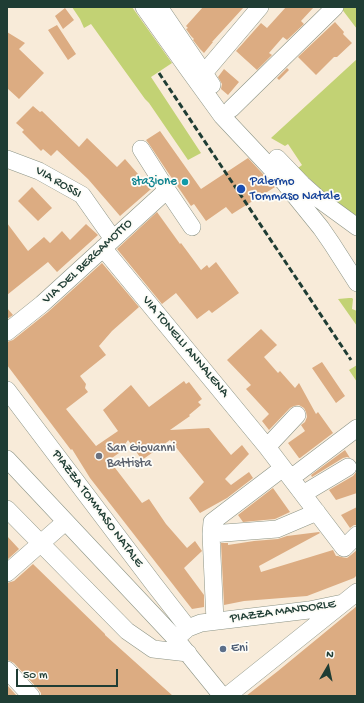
<!DOCTYPE html>
<style>
body{margin:0}
#map{position:relative;width:364px;height:703px;overflow:hidden;background:#f8ebd9;font-family:"Gochi Hand",sans-serif}
canvas{display:block}
.frame{position:absolute;inset:0;border:8px solid #1f3d34;pointer-events:none}
.north{position:absolute;left:308px;top:647px;width:40px;height:40px;-webkit-text-stroke:3px #fdfcf7;paint-order:stroke;rotate:9deg;font-size:11px;font-weight:700;line-height:16px;text-align:center;color:#1f3d34}
.north::after{content:'';display:block;margin:auto;width:14px;height:18px;background:#1f3d34;clip-path:polygon(50% 0,100% 100%,50% 72%,0 100%)}
.scale{position:absolute;left:16px;top:669px;width:102px;height:18px;box-sizing:border-box;border:2px solid #1f3d34;border-top:0;padding-left:5px;font-size:12px;line-height:14px;white-space:nowrap;color:#1f3d34;-webkit-text-stroke:3px #fdfcf7;paint-order:stroke}
</style>
<div id="map">
<canvas width="364" height="703"></canvas>
<div class="frame"></div>
<div class="north">N</div>
<div class="scale">50 m</div>
</div>
<script>
const ctx = document.querySelector('canvas').getContext('2d');
ctx.lineJoin = 'round';
function fill(path, color) { ctx.fillStyle = color; ctx.fill(path, 'evenodd'); }
function stroke(path, color, width, dash) { ctx.strokeStyle = color; ctx.lineWidth = width; ctx.lineCap = dash ? 'butt' : 'round'; ctx.setLineDash(dash || []); ctx.stroke(path); }
function label(font, color, halo, rows, align = 'center') {
  ctx.font = font + ' "Gochi Hand",sans-serif'; ctx.lineWidth = 3.5; ctx.setLineDash([]); ctx.textBaseline = 'middle'; ctx.strokeStyle = halo; ctx.fillStyle = color; for (const [text, x, y, turn = 0] of rows) {
    ctx.save(); ctx.translate(x, y); ctx.rotate((+turn || 0) * Math.PI / 180); ctx.textAlign = isNaN(turn) ? turn : align; if (halo) ctx.strokeText(text, 0, 0); ctx.fillText(text, 0, 0); ctx.restore();
  }
}
fill(new Path2D(`
 M72 7H132L172 63 151 77 201 153 188 160 149 103 145 99 91 24 84 28 80 19Z
 M343 7H357V29L341 8Z
 M357 59V217L325 193 298 168 302 165 288 144 285 146 271 138Z
 M349 298H352L353 299 352 309 357 311V326L338 299Z
 M357 365V382L349 370Z`), '#c2d274');
fill(new Path2D(`
 M203 7H244L212 42H213L204 53 200 49 193 40 194 39 191 36 186 29 188 28 186 26Z
 M286 7H314L301 21 304 24 287 40 283 37 269 53 272 55 257 70 236 51 261 23 267 28Z
 M65 8 74 20 63 29 55 16Z
 M335 22 344 32 343 34 352 43 337 57H334L316 75 298 57Z
 M57 25 76 54 68 60 48 30Z
 M7 32 25 43 19 49 44 73 19 99 7 88Z
 M287 68 289 70 279 80 277 78Z
 M224 69 239 82 228 95 221 89 222 84 218 77Z
 M33 106 40 112 42 111 79 147 87 138 117 167 125 159 151 189 120 216 88 179 57 150 51 156 43 149 41 151 22 132 24 130 16 123Z
 M160 131 201 189 248 158 275 187 232 214 226 207 206 221 194 204 191 206 169 174 149 144 146 140Z
 M32 187 52 208 38 221 18 201Z
 M157 212 180 244 181 243 201 270 207 265 209 268 216 262 239 293 212 313 209 310 197 319 176 293 162 304 117 249Z
 M7 223 28 251 44 237 50 243 62 231 70 240 86 224 98 235 57 272 48 262 7 295Z
 M102 263 139 307 112 331 99 346 106 355 80 376 86 384 85 388 88 392 66 409 96 446 118 431 103 410 131 385 149 407 184 381 186 384 189 382 202 399 198 402 201 405 189 415 190 416 170 430 209 428 231 455 242 445 249 454 225 479 231 485 249 472 253 478 227 498 200 513 189 498 204 482 170 440 142 460 128 440 119 453 109 460 142 503 149 499 166 524 187 548 195 541 202 551 184 568 204 595V607L192 609 90 478 72 449 71 450 7 365V342L13 340 48 312Z
 M7 308 13 315 7 319Z
 M261 329 277 345 264 357 278 373 280 371 295 388 299 383 316 414 318 412 333 433 300 458H299L288 443 305 431 301 425 305 422 307 417 306 412 304 408 299 405 294 406 290 408 269 430 262 421 269 414 246 389 251 385 227 360Z
 M322 362 345 396 336 403 312 368Z
 M345 450 350 458 347 457 343 458 312 477 311 475Z
 M357 471V493L336 500 329 490 353 476Z
 M273 488 290 512 275 519 243 522 238 515Z
 M357 507V525H354L350 528 341 515Z
 M319 532 320 533 259 566 261 572 333 550 336 556H338L341 557 347 558 351 555 357 550V575L354 578 307 596 244 601 224 605 221 543H228V545L254 541 278 539 287 536Z
 M7 536 19 549 7 560Z
 M33 564 105 634V635L173 696H41V693L38 689 14 663 10 661 7 660V583L14 581Z
 M357 606V696H246L278 671Z
 M7 685 17 696H7Z`), '#dcac82');
const minor = new Path2D(`
 M144 7 188 69 222 116 283 181 321 228 332 244 357 283
 M159 7 212 85
 M204 73 260 7
 M231 109 335 7
 M141 149 167 190 192 227
 M277 158 302 184 320 200 357 227
 M7 159 39 171 82 195 113 239
 M103 248 267 447
 M7 332 42 304 167 190
 M7 390 153 583 188 628
 M297 415 267 447 344 548 357 535
 M7 459 175 638 218 691 221 696
 M291 478 357 428
 M303 494 348 467
 M7 509 127 631 153 649 188 653
 M211 534 212 522 283 468
 M7 573 65 522
 M215 621 211 534 277 529 317 512
 M180 635 188 628 201 623 309 610 343 603
 M7 670 31 696
 M227 696 357 592`);
stroke(minor, '#8c9486', 18);
stroke(minor, '#fff', 17);
stroke(new Path2D(`
 M159 73 351 360`), '#1f3d34', 3, [6, 3]);
for (const [x, y, r, color] of [
 [185,182,4,"#0f9aa8"],
 [241,189,5,"#1a4fb4"],
 [99,456,4,"#6b7280"],
 [223,649,4,"#5c6f8a"]
]) { const dot = new Path2D(); dot.arc(x, y, r, 0, 2 * Math.PI); ctx.fillStyle = color; ctx.fill(dot); stroke(dot, '#fdfcf7', 1.5); }
label('13px', '#0d838f', '#fdfcf7', [
 ["stazione",177,182]
], 'right');
label('13px', '#164399', '#fdfcf7', [
 ["Palermo",250,182],
 ["Tommaso Natale",250,197]
], 'left');
label('13px', '#1f3d34', '#fdfcf7', [
 ["VIA ROSSI",58,183,30],
 ["VIA DEL BERGAMOTTO",88,262,-43],
 ["VIA TONELLI ANNALENA",185,347,50],
 ["PIAZZA TOMMASO NATALE",97,509,53],
 ["PIAZZA MANDORLE",283,612,-8]
]);
label('13px', '#5b616d', '#fdfcf7', [
 ["San Giovanni",107,449],
 ["Battista",107,464]
], 'left');
label('13px', '#4e5e75', '#fdfcf7', [
 ["Eni",231,649]
], 'left');
</script>
